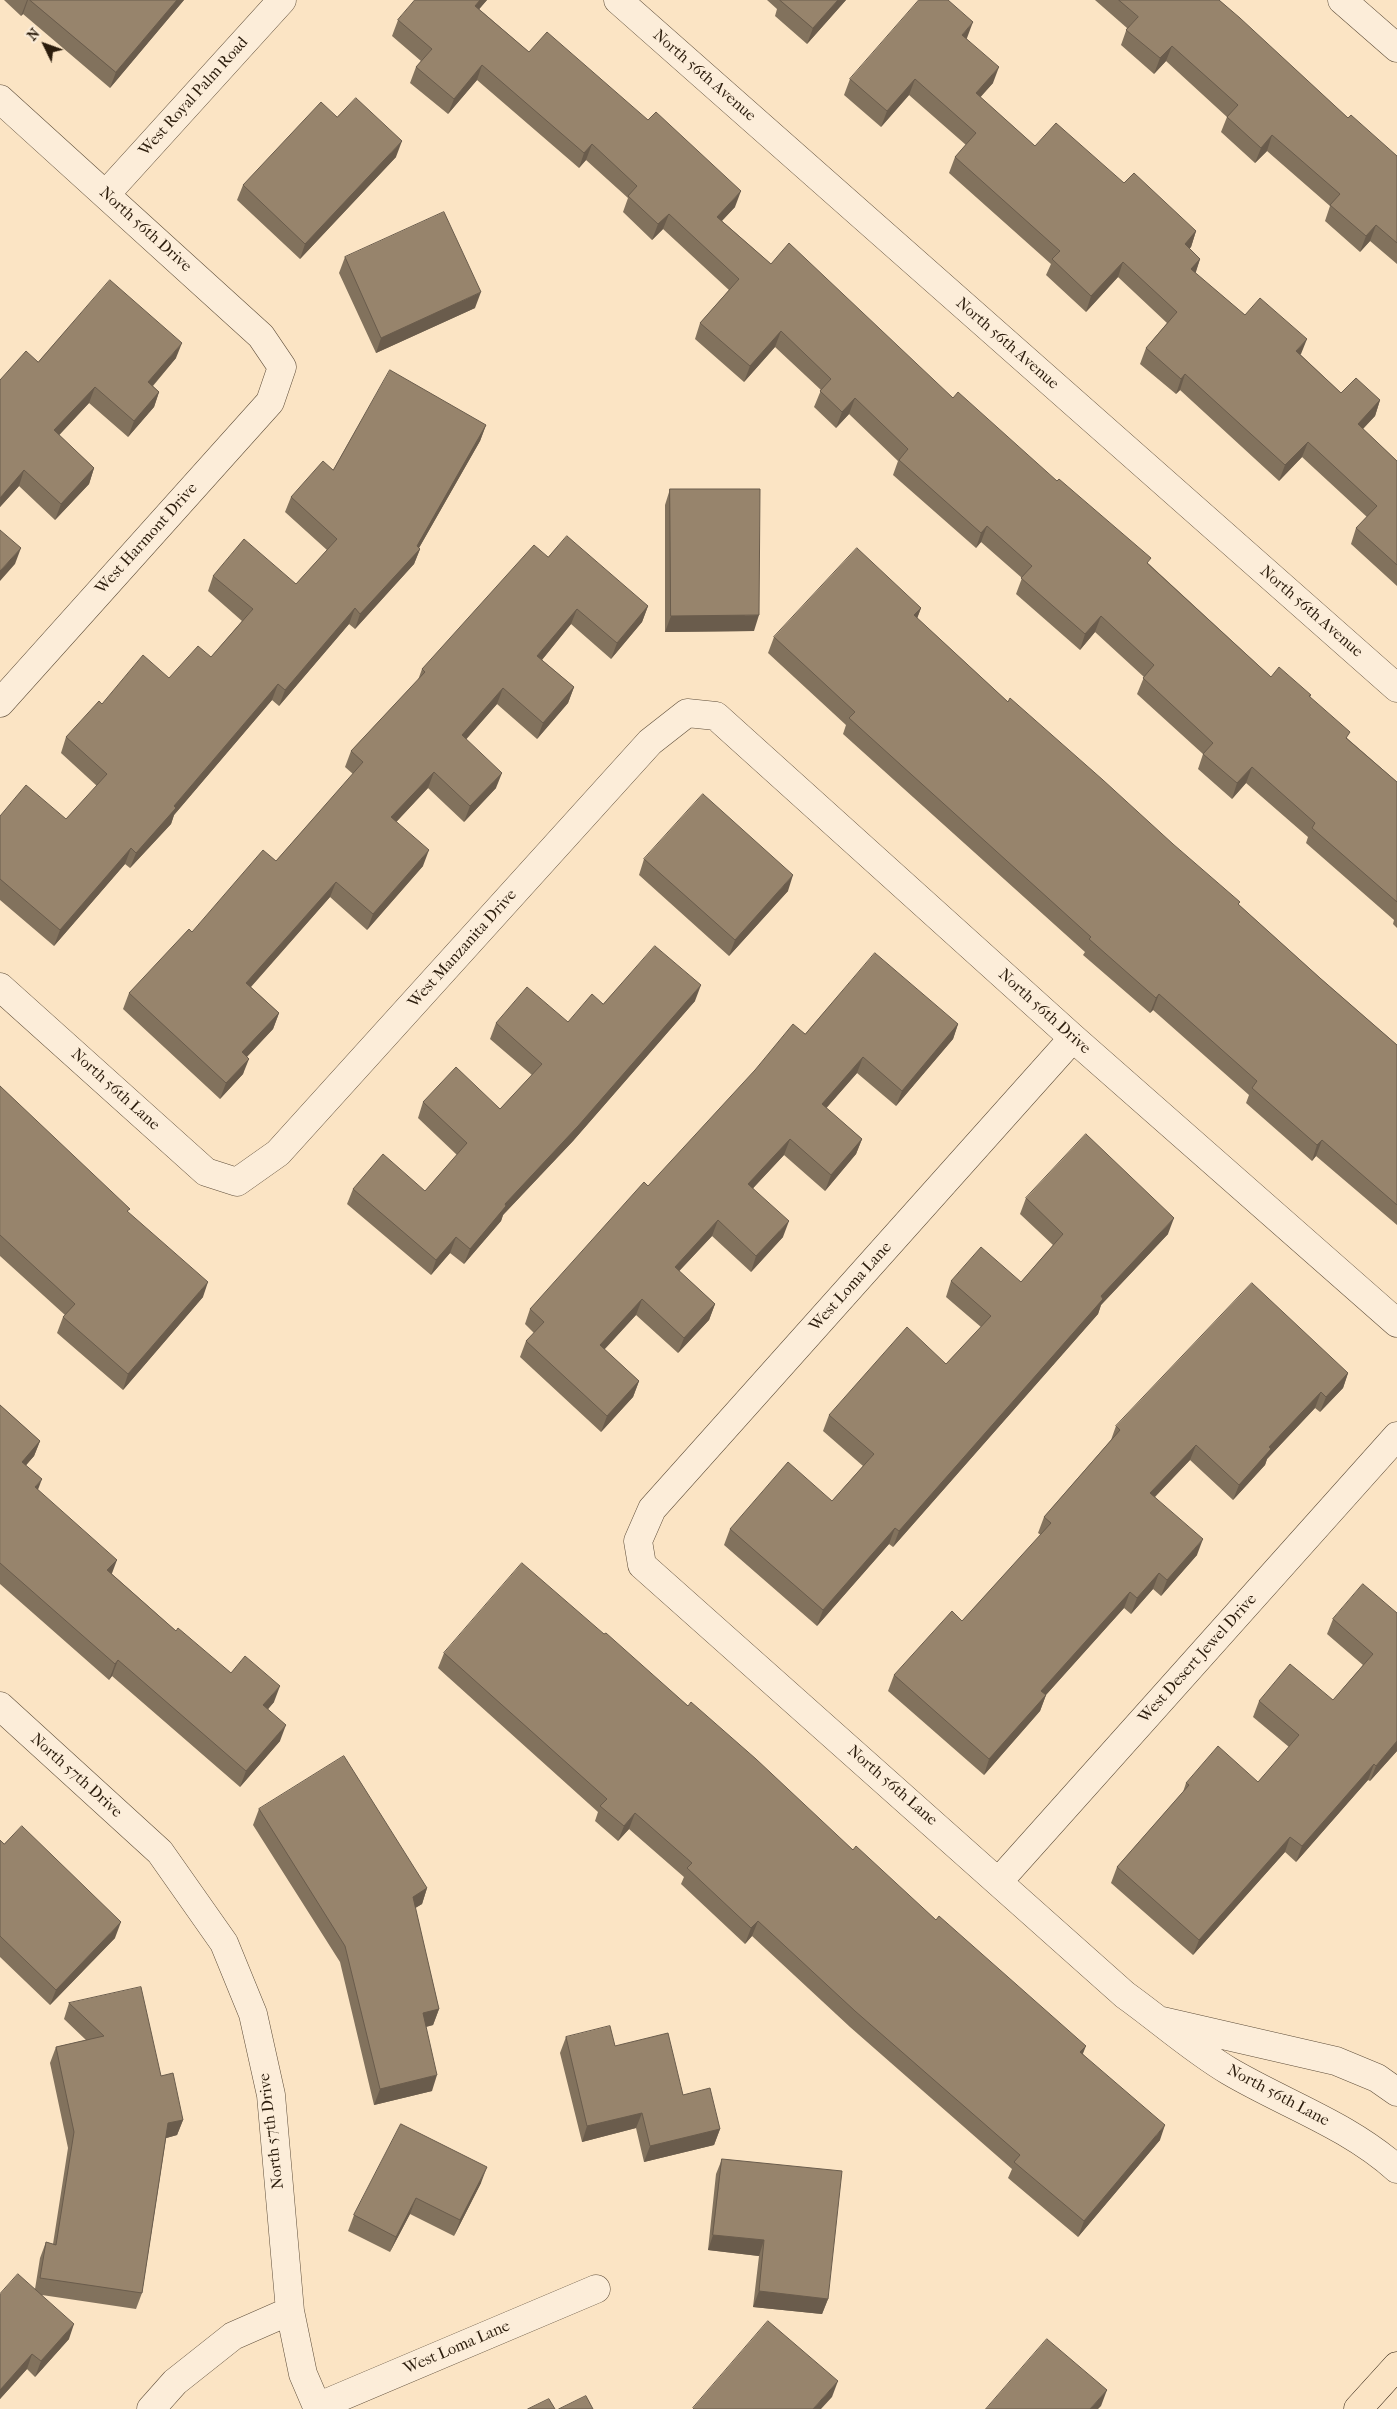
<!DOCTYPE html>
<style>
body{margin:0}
#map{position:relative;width:1397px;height:2409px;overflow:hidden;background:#fbe4c4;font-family:"IM FELL French Canon",serif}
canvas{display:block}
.north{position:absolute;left:20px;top:20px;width:50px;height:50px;-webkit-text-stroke:4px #fcedd9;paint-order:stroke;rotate:312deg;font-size:14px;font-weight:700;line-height:20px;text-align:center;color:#2b1c0c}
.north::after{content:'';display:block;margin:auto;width:18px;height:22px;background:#2b1c0c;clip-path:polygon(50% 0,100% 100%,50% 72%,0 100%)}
</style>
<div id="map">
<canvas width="1397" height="2409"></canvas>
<div class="north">N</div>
</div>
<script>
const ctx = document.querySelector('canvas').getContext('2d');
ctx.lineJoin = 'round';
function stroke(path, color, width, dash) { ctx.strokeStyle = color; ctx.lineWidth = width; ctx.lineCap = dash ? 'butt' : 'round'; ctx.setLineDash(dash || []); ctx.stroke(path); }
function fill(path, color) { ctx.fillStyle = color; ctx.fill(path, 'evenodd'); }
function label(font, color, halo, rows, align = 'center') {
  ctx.font = font + ' "IM FELL French Canon",serif'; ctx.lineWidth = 4.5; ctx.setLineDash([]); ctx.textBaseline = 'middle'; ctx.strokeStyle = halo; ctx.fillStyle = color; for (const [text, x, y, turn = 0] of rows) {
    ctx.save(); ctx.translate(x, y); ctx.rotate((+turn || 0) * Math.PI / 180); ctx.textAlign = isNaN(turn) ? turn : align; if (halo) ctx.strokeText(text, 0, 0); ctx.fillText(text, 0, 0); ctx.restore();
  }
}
const minor = new Path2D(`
 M618 0 1397 688
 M1342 0 1397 48
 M0 99 261 336 282 367 270 402 0 703
 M106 194 282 0
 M0 987 206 1172 237 1182 278 1153 650 742 687 713 716 716 1073 1038 1397 1323
 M1073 1038 652 1509 638 1541 642 1565 1125 1995C1160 2020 1192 2049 1229 2071 1285 2104 1348 2125 1397 2169
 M0 1706 160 1852 224 1943 253 2014 271 2095 290 2311 303 2374 318 2409
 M999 1881 1397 1436
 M1162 2021 1336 2061 1377 2078 1397 2092
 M317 2407 596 2289
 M151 2409 175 2382 233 2336 290 2311`);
const major = new Path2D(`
 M1358 2409 1397 2366`);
stroke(minor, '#5f4e3a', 29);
stroke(major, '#2b1c0c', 29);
stroke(minor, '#fcedd9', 28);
stroke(major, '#fbe4c4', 28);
fill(new Path2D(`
 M4 0H184L110 88 23 14 21 16Z
 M415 0H487L479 9 529 52 735 207 722 221 771 264 953 398 1149 564 1271 677 1311 695 1310 697 1348 739 1397 782V928L1393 924 1394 920 1306 843 1308 837 1246 783 1232 799 1198 769 1203 754 1137 694 1144 677 1095 632 1080 650 1016 594 1022 578 981 542 976 548 893 475 898 461 849 414 836 428 814 407 821 390 775 347 744 382 695 339 700 323 729 290 663 229 652 240 623 212 628 198 586 160 579 168 477 80 448 114 410 83 416 67 421 61 392 36 398 20Z
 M767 0H846L807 44 775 16 777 9Z
 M1095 0H1219L1348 118 1397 156V264L1370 241 1360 252 1325 221 1330 206 1267 151 1255 163 1221 132 1227 117 1166 61 1154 74 1121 45 1127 28Z
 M967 38V39L993 83 980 97 1035 146 1124 183 1196 231 1191 247 1189 249 1200 259 1195 273 1245 315 1301 355 1341 393 1380 400 1375 416 1363 429 1397 461V586L1351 544 1356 528 1367 517 1302 457 1279 481 1180 390 1176 394 1140 364 1146 348 1167 323 1118 277 1086 312 1046 275 1051 264 949 173 955 157 966 145 909 95 881 127 844 95 850 79Z
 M337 117 396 157 300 259 237 200 243 185Z
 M345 257 475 308 376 353 339 273Z
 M176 358 153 386 159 392 154 407 128 437 89 403 59 435 94 468 89 484 55 520 19 486 0 507V380L38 362Z
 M486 425 480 441 419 548 420 549 414 564 355 629 349 624 279 706 272 700 174 815 171 824 130 868 125 864 54 946 0 900V816L66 819 97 786 61 753 66 737 102 704 169 678 211 657 242 621 208 591 213 576 296 584 327 550 285 512 291 497 333 470Z
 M670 489 754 631 665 632V505Z
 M548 557 648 606 642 622 611 659 571 624 542 660 574 687 568 703 537 739 497 704 466 739 496 788 464 822 428 788 396 822 423 866 367 930 330 897 251 987 279 1013 273 1029 247 1057 243 1074 220 1099 123 1009 129 993 192 932 276 861 353 774 345 767 351 751 418 680 422 669Z
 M921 608 917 618 1008 702 1239 905 1320 978 1397 1045V1225L1316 1156 1312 1161 1246 1103 1249 1095 1153 1010 1150 1013 1083 955 1085 952 843 734 846 725 768 653 774 637Z
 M644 859 788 891 729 956 639 875Z
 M695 1001 573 1141 503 1215 501 1221 464 1264 450 1253 431 1275 347 1204 353 1189 425 1191 457 1155 418 1118 423 1102 500 1109 532 1075 490 1039 496 1023 568 1022 603 1004Z
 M958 1024 953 1039 896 1106 857 1073 826 1108 862 1139 856 1154 825 1191 784 1155 753 1188 783 1237 751 1272 712 1236 679 1271 715 1304 709 1320 678 1353 636 1315 604 1349 639 1381 633 1397 601 1432 520 1357 526 1341 534 1333 525 1324 530 1309 648 1186 805 1034Z
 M0 1086 128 1212 203 1297 123 1390 57 1333 63 1317 65 1315 0 1256Z
 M1026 1198 1168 1234 1101 1305 1098 1314 893 1547 889 1544 817 1626 724 1545 730 1529 832 1501 863 1466 823 1431 829 1415 946 1364 981 1327 946 1297 951 1281 1021 1282 1053 1245 1020 1214Z
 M1348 1373 1343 1388 1320 1412 1315 1408 1267 1459 1265 1465 1233 1500 1190 1460 1155 1497 1197 1555 1161 1596 1153 1589 1131 1614 1124 1608 1046 1695 1040 1711 984 1775 888 1691 894 1675 962 1621 1041 1535 1038 1533 1044 1517 1111 1440 1116 1426Z
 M0 1405 40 1441 34 1456 26 1465 38 1490 112 1574 176 1631 231 1673 274 1702 268 1709 280 1741 240 1787 112 1676 109 1680 0 1584Z
 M1363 1584 1397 1751 1370 1781 1368 1780 1296 1862 1285 1852 1193 1955 1111 1883 1117 1867 1183 1792 1186 1783 1258 1782 1289 1747 1253 1717 1259 1701 1333 1700 1363 1665 1327 1634 1333 1619Z
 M604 1634 688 1706 853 1850 936 1920 1083 2054 1160 2140 1078 2237 1008 2178 1012 2169 850 2027 752 1936 745 1944 681 1884 684 1877 629 1829 618 1841 595 1821 598 1812 438 1668 444 1653Z
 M259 1809 427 1888 422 1904 415 1908 439 2009 433 2025 426 2027 432 2091 374 2105 340 1962 253 1825Z
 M0 1840 115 1938 50 2005 0 1957Z
 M69 2003 161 2076 183 2120 177 2135 166 2138 142 2293 136 2309 42 2295 69 2339 35 2377 27 2369 0 2399V2294L35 2289 40 2258 46 2242 53 2244 68 2148 50 2063 56 2047 86 2040 64 2019Z
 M566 2037 615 2046 683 2095 720 2129 714 2145 644 2162 636 2128 582 2142 560 2053Z
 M401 2124 481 2183 454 2236 410 2214 390 2252 348 2231 354 2215Z
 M722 2159 828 2299 822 2314 753 2307 759 2256 708 2250 716 2174Z`), '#82725d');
fill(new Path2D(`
 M27 0H28L23 14 21 16Z
 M177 0H184L110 88 116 72Z
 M480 0H487L469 21 475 6Z
 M838 0H846L807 44 813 28Z
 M973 22 967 38 956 50 962 35Z
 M1172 46 1166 61 1154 74 1160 58Z
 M482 65 477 80 448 114 454 99Z
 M999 67 993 83 970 109 976 93Z
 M915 79 909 95 881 127 887 111Z
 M1272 135 1267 151 1255 163 1261 148Z
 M402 141 396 157 300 259 305 244Z
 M592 144 586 160 579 168 584 153Z
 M741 191 735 207 711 232 717 217Z
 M669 214 663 229 652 240 658 224Z
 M1376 225 1370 241 1360 252 1366 236Z
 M1196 231 1191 247 1179 260 1185 244Z
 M1200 259 1195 275 1191 269Z
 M1123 262 1118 277 1086 312 1091 296Z
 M481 292 475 308 376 353 381 338Z
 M781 331 775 347 744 382 750 366Z
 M1307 339 1301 354 1290 366 1296 351Z
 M182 343 176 358 142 398 148 382Z
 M1185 374 1180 390 1176 394 1181 379Z
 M95 387 89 403 49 446 54 430Z
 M159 392 154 407 128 437 134 421Z
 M855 398 849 414 836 428 842 412Z
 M1380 400 1375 416 1352 440 1358 424Z
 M486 425 480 441 416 553 420 549 414 564 355 629 360 614 417 546Z
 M1308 442 1302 457 1279 481 1285 465Z
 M94 468 89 484 55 520 61 504Z
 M24 470 19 486 0 507V498Z
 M987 526 981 542 976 548 981 533Z
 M21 548 15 564 0 581V571Z
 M648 606 642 622 611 659 617 643Z
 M355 608 349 624 279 706 285 690Z
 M921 608 915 624 914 615Z
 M577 609 571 624 532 672 537 656Z
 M759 615 754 631 665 632 671 616Z
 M1101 616 1095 632 1080 650 1085 634Z
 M278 684 272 700 174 815 171 824 130 868 136 853 174 806Z
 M574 687 568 703 537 739 543 723Z
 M503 688 497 704 456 751 462 735Z
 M1252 767 1246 783 1232 799 1237 783Z
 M434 772 428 788 386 833 391 817Z
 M502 773 496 788 464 822 470 806Z
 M131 848 125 864 54 946 60 930Z
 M429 850 423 866 367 930 373 914Z
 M793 875 788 891 729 956 735 940Z
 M336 882 330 897 240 999 246 983Z
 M701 985 695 1001 573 1141 503 1215 501 1221 464 1264 470 1249 505 1204Z
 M1159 994 1153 1010 1150 1013 1156 998Z
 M279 1013 273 1029 236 1068 242 1052Z
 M958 1024 953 1039 896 1106 902 1091Z
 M863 1057 857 1073 816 1120 822 1104Z
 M249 1059 243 1074 220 1099 226 1083Z
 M790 1139 784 1155 743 1199 748 1184Z
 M862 1139 856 1154 825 1191 831 1175Z
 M1322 1140 1316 1156 1312 1161 1317 1145Z
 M1174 1218 1168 1234 1101 1305 1098 1314 893 1547 899 1531 1101 1296Z
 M718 1220 712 1236 669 1282 675 1267Z
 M789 1221 783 1237 751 1272 756 1256Z
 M456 1237 450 1253 431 1275 436 1260Z
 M208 1282 203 1297 123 1390 128 1374Z
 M642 1299 636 1315 594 1361 600 1345Z
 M715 1304 709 1320 678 1353 684 1338Z
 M1348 1373 1343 1388 1320 1412 1326 1397Z
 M639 1381 633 1397 601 1432 607 1416Z
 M1321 1392 1315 1408 1267 1459 1265 1465 1233 1500 1239 1485 1269 1447Z
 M40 1441 34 1456 16 1477 22 1462Z
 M1196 1445 1190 1460 1144 1508 1150 1493Z
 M42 1479 36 1495 35 1487Z
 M895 1528 889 1544 817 1626 823 1610Z
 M1203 1539 1197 1555 1161 1596 1167 1580Z
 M117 1560 111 1576 107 1570Z
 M1159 1573 1153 1589 1131 1614 1137 1598Z
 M1130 1592 1124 1608 1035 1707 1041 1691Z
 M118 1660 112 1676 109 1680 115 1664Z
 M280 1686 274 1702 258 1721 263 1705Z
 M1046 1695 1040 1711 984 1775 989 1759Z
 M286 1725 280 1741 240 1787 246 1771Z
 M1397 1741V1751L1370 1781 1376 1766Z
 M1374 1764 1368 1780 1296 1862 1302 1846Z
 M635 1813 629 1829 618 1841 624 1826Z
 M1290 1837 1285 1852 1193 1955 1199 1940Z
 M427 1888 422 1904 407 1913 413 1897Z
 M758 1921 752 1936 745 1944 751 1928Z
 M121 1922 115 1938 50 2005 56 1990Z
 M439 2009 433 2025 417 2029 423 2013Z
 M1086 2046 1080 2061V2052Z
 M437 2075 432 2091 374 2105 380 2089Z
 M642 2113 636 2128 582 2142 587 2126Z
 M183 2120 177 2135 163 2139 168 2123Z
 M1165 2125 1160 2140 1078 2237 1084 2221Z
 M720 2129 714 2145 644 2162 650 2146Z
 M487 2167 481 2183 454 2236 460 2220Z
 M416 2198 410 2214 390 2252 396 2237Z
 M713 2235 764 2240 759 2256 708 2250Z
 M759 2291 828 2299 822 2314 753 2307Z
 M74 2324 69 2339 35 2377 41 2361Z
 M32 2354 27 2369 0 2399V2390Z
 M838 2381 832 2397 821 2409H813Z
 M1107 2390 1101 2406 1098 2409H1090Z`), '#6a5c4c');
const building = new Path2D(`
 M30 0H177L116 72Z
 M415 0H480L475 6 529 52 547 32 648 120 656 112 741 191 717 217 771 264 789 243 953 398 958 392 1057 481 1059 479 1151 558 1147 563 1271 677 1279 667 1311 695 1309 696 1350 732 1346 738 1397 782V902L1312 828 1315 823 1252 767 1237 783 1203 754 1213 743 1143 678 1154 665 1101 616 1085 634 1021 578 1032 566 987 526 981 533 899 460 908 449 855 398 842 412 820 391 831 379 781 331 750 366 700 323 739 279 669 214 658 224 628 196 637 186 592 144 584 153 482 65 454 99 416 67 432 49 398 20Z
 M780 0H838L813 28Z
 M919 0H948L973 22 962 35 999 67 976 93 1035 146 1056 123 1124 183 1134 173 1196 231 1185 244 1200 259 1191 269 1245 315 1260 298 1307 339 1296 351 1341 393 1356 378 1380 400 1358 424 1397 461V565L1356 528 1377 506 1308 442 1285 465 1185 374 1181 379 1146 348 1177 312 1123 262 1091 296 1052 259 1060 251 955 157 976 133 915 79 887 111 850 79Z
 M1119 0H1219L1240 18 1348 118 1351 115 1397 156V243L1376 225 1366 236 1330 205 1340 194 1272 135 1261 148 1227 117 1238 105 1172 46 1160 58 1126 30 1138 17Z
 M356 98 402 141 305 244 243 185 321 102 337 117Z
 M444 212 481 292 381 338 345 257Z
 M110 280 182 343 148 382 159 392 134 421 95 387 54 430 94 468 61 504 24 470 0 498V380L26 351 38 362Z
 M390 370 486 425 417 546 420 549 360 614 355 608 285 690 278 684 174 806 176 808 136 853 131 848 60 930 0 879V816L26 785 66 819 107 774 66 737 99 701 102 704 143 655 169 678 198 646 211 657 253 609 213 576 244 539 296 584 337 539 291 497 323 461 333 470Z
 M670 489H760L759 615 671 616Z
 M0 530 21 548 0 571Z
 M567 536 648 606 617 643 577 609 537 656 574 687 543 723 503 688 462 735 502 773 470 806 434 772 391 817 429 850 373 914 336 882 246 983 279 1013 242 1052 249 1059 226 1083 129 993 189 929 192 932 263 850 276 861 363 762 351 751 425 672 422 669 534 545 548 557Z
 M857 548 921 608 914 615 1008 702 1010 698 1103 780 1173 844 1240 902 1238 904 1320 978 1397 1045V1205L1322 1140 1317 1145 1252 1088 1257 1081 1159 994 1156 998 1089 939 1091 937 849 718 855 712 774 637Z
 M703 794 793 875 735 940 644 859Z
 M655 946 701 985 578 1126 505 1204 506 1206 470 1249 456 1237 436 1260 353 1189 383 1154 425 1191 467 1143 423 1102 456 1067 500 1109 542 1064 496 1023 527 987 568 1022 592 994 603 1004Z
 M875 953 958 1024 902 1091 863 1057 822 1104 862 1139 831 1175 790 1139 748 1184 789 1221 756 1256 718 1220 675 1267 715 1304 684 1338 642 1299 600 1345 639 1381 607 1416 526 1341 544 1322 530 1309 644 1182 648 1186 755 1070 793 1024 805 1034Z
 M0 1086 130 1209 127 1211 208 1282 128 1374 63 1317 75 1304 0 1235Z
 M1086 1134 1174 1218 1101 1296 1103 1299 899 1531 895 1528 823 1610 730 1529 788 1462 832 1501 874 1454 829 1415 907 1327 946 1364 991 1316 951 1281 981 1247 1021 1282 1063 1234 1026 1198Z
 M1252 1283 1348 1373 1326 1397 1321 1392 1269 1447 1271 1449 1239 1485 1196 1445 1150 1493 1203 1539 1167 1580 1159 1573 1137 1598 1130 1592 1041 1691 1046 1695 989 1759 894 1675 952 1611 962 1621 1051 1523 1044 1517 1120 1430 1116 1426Z
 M0 1405 40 1441 22 1462 42 1479 35 1487 117 1560 107 1570 176 1631 178 1628 231 1673 245 1656 280 1686 263 1705 286 1725 246 1771 118 1660 115 1664 0 1563Z
 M522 1563 604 1634 606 1633 688 1706 691 1702 756 1759 853 1850 856 1846 936 1920 939 1916 1086 2046 1080 2052 1165 2125 1084 2221 1014 2162 1020 2155 855 2011 758 1921 751 1928 687 1868 692 1863 635 1813 624 1826 600 1806 607 1799 444 1653Z
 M1363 1584 1397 1613V1741L1376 1766 1374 1764 1302 1846 1290 1837 1199 1940 1117 1867 1189 1785 1186 1783 1218 1746 1258 1782 1299 1735 1259 1701 1290 1664 1333 1700 1373 1654 1333 1619Z
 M344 1756 427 1888 413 1897 439 2009 423 2013 437 2075 380 2089 345 1946 259 1809Z
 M22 1826 121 1922 56 1990 0 1936V1840L4 1844Z
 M141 1987 161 2076 173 2073 183 2120 168 2123 142 2293 40 2278 46 2242 56 2245 74 2132 56 2047 104 2036 69 2003Z
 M610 2026 615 2046 668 2033 683 2095 710 2088 720 2129 650 2146 642 2113 587 2126 566 2037Z
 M401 2124 487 2167 460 2220 416 2198 396 2237 354 2215Z
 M722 2159 842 2171 828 2299 759 2291 764 2240 713 2235Z
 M18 2274 74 2324 41 2361 32 2354 0 2390V2294Z
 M768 2321 838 2381 813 2409H694L693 2408Z
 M1047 2339 1107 2390 1090 2409H986Z
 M586 2396 593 2409H559Z
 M549 2399 555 2409H528Z`);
fill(building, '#97846c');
stroke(building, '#6a5c4c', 1);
label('16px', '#2b1c0c', '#fcedd9', [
 ["North 56th Avenue",704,76,41],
 ["West Royal Palm Road",194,97,-48],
 ["North 56th Drive",145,230,42],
 ["North 56th Avenue",1007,344,41],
 ["West Harmont Drive",147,539,-48],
 ["North 56th Avenue",1311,612,41],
 ["West Manzanita Drive",463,949,-48],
 ["North 56th Drive",1044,1012,42],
 ["North 56th Lane",115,1090,42],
 ["West Loma Lane",851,1287,-48],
 ["West Desert Jewel Drive",1198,1659,-48],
 ["North 57th Drive",76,1776,42],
 ["North 56th Lane",892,1786,41],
 ["North 56th Lane",1278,2096,28],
 ["North 57th Drive",272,2131,-97],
 ["West Loma Lane",457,2348,-23]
]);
</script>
